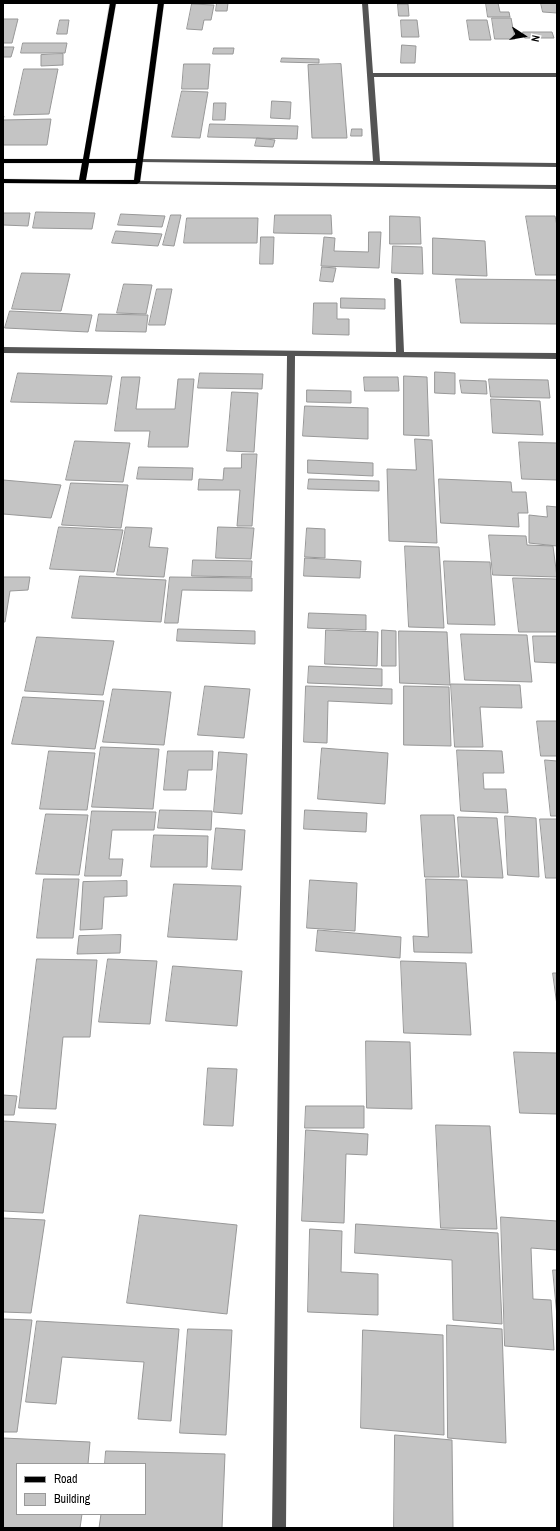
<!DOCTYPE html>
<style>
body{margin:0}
#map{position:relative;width:560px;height:1531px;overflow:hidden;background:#fff;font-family:"Archivo Narrow",sans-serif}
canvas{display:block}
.frame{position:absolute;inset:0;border:4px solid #000;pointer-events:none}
.legend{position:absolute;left:16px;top:1463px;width:130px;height:52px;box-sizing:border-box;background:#fff;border:1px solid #999;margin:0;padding:5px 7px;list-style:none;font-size:12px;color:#000}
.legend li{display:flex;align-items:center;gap:8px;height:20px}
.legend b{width:20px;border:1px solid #999}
.north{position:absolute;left:504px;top:16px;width:40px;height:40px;-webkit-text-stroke:3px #fff;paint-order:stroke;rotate:102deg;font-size:11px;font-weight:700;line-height:16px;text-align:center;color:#000}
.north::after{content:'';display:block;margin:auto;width:14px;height:18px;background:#000;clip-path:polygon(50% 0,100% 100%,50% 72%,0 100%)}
</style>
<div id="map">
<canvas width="560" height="1531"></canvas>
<div class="frame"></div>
<ul class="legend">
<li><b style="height:5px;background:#000"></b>Road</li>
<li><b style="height:11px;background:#c4c4c4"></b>Building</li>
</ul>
<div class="north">N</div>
</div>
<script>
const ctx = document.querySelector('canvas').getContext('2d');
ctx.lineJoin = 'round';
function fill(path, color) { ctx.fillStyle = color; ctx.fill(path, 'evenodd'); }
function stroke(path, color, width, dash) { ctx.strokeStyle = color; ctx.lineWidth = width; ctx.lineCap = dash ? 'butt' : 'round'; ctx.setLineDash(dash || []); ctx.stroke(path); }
const building = new Path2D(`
 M217 3H228L227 11H216Z
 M486 3H498L500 12H509L510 17H488Z
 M541 3H557V13L543 12Z
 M192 4 214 5 211 20H204L202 30 187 29Z
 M398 4H408L409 16H399Z
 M492 18H511L515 39H495Z
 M3 19H18L12 43H3Z
 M60 20H69L67 34H57Z
 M401 20H417L419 37H402Z
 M467 20H487L491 40H470Z
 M523 32H552L554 38H525Z
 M23 43H67L65 53H21Z
 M402 45 416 46 415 63H401Z
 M3 47H14L11 57H3Z
 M214 48H234L233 54H213Z
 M63 54V65L41 66V55Z
 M282 58 319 59V63L281 62Z
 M184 64H210L208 89H182Z
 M341 64 347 138H312L308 65Z
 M24 69H58L49 114 14 115Z
 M182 91 208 92 200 138 172 137Z
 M272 101 291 102 290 119 271 118Z
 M214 103H226L225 120H213Z
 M3 116H4L3 120 51 119 47 145H3Z
 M210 124 298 126 297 139 208 137Z
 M352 129H362V136H351Z
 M257 138 275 140 273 147 255 146Z
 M36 212 95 213 92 229 33 228Z
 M3 213H30L28 226 3 225Z
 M121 214 165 216 162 227 118 225Z
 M171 215H181L174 246 163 245Z
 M275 215H331L332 234 274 233Z
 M390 216 420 217 421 244H390Z
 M526 216H555L557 226V275H536Z
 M187 218H258L257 243H184Z
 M116 231 162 234 158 246 112 243Z
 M369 232H381L379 268 321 266 324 237 335 238 334 251 368 252Z
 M261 237H274L273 264H260Z
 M433 238 485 241 487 276 433 274Z
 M393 246 422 247 423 274 392 273Z
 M322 267 336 268 333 282 320 281Z
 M22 273 70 274 61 311 12 309Z
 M456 279 557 280V324L461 323Z
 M124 284 152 285 146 314 117 313Z
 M157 289H172L165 325H149Z
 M341 298 385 299V309L341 308Z
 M314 303H337V319H349V335L313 334Z
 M10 311 92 315 88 332 5 328Z
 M99 314 148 315 146 332 96 331Z
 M435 372 455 373V394L435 393Z
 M18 373 112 376 107 404 11 402Z
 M200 373 263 374 262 389 198 388Z
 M404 376 427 377 429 436 404 435Z
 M122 377H140L136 409H175L178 379H194L188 447H148L150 431H115Z
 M364 377H398L399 391H365Z
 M489 379 548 380 550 398 491 397Z
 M460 380 486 381 487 394 462 393Z
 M307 390 351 391V403L307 402Z
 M232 392 258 393 254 452 227 451Z
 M491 399 540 401 543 435 493 433Z
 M305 406 368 408V439L303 436Z
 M415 439 432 440 437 543 389 541 387 469 416 470Z
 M75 441 130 443 123 482 66 480Z
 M519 442 557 443V480L522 479Z
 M242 454H257L252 526H237L240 490H198L199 479 223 480 224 468H241Z
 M308 460 373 463V476L308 473Z
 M139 467 193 468 192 480 137 479Z
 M309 479 379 481V491L308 489Z
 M439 479 511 482 512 492H526L528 513H518L519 527 441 523Z
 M3 480 61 485 51 518 3 514Z
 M71 483 128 485 121 528 62 525Z
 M547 506 557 507V546L529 543V515L547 517Z
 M59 527 123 530 114 572 50 569Z
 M126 527 152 528 149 547 168 548 164 577 117 575Z
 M218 527 254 528 251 559 216 558Z
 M307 528 325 529V558L305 557Z
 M489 535 526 536 527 545 553 546 557 577 493 575Z
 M405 546 439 547 444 628 409 627Z
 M305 558 361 561 360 578 304 576Z
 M193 560 252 561 251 577 192 576Z
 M444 561 490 562 495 625 448 624Z
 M80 576 166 580 161 622 72 618Z
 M3 577H30L28 590 10 591 5 622H3Z
 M170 577 252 578V591L182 590 178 623H165Z
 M513 578 557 579V632H519Z
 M309 613 366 615V630L308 628Z
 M178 629 255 631V644L177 641Z
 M326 630 378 632 377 666 325 664Z
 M382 630 396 631V666H382Z
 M399 631 447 632 450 685 400 683Z
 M461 634 527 635 532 682 465 680Z
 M533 636H557V663L535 662Z
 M37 637 114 641 103 695 25 691Z
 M309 666 382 669V686L308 683Z
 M451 684 520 685 522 708 480 707 483 747H455Z
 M205 686 250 689 244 738 198 735Z
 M306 686 392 689V704L328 701 327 743 304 742Z
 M404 686 449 687 451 746 404 745Z
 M113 689 171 692 164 745 103 742Z
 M23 697 104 701 95 749 12 744Z
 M537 721H557V756H541Z
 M101 747 159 749 153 809 92 807Z
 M322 748 388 753 385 804 318 799Z
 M457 750 502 751 504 773H483L484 789H506L508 813 461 811Z
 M49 751 95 753 87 810 40 809Z
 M168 751H213L212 770H188L186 790H164Z
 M219 752 247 754 242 814 214 812Z
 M545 760 557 761V816H551Z
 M160 810 212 811 211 830 158 828Z
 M305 810 367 813 366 832 304 829Z
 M92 811 156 812 154 830H112L109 859H123L121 876H85Z
 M46 814 88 815 79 875 36 874Z
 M421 815H454L459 877H425Z
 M505 816 536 818 539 877 508 875Z
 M458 817 497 818 503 878 462 877Z
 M540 819H557V878H546Z
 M216 828 245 830 242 870 212 869Z
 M154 835 208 836 207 867H151Z
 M44 879H79L73 938H37Z
 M426 879 467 880 472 953 414 952 413 936 428 937Z
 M310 880 357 883 355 931 307 928Z
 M127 881V896L104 897 102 929 80 930 83 882Z
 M174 884 241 886 237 940 168 937Z
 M318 930 401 937 400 958 316 951Z
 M121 935 120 953 77 954 79 936Z
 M37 959 97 960 90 1037H63L56 1109 19 1108Z
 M108 959 157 961 150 1024 99 1022Z
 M401 961 466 963 471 1035 404 1033Z
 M173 966 242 971 237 1026 166 1021Z
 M553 973H557V1005Z
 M366 1041 410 1042 412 1109 367 1108Z
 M514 1052 557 1053V1114L520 1113Z
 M208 1068 237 1069 233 1126 204 1125Z
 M3 1095 17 1096 14 1115H3Z
 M306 1106H364V1128H305Z
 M3 1121 56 1124 43 1213 3 1211Z
 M436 1125 490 1126 497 1229 441 1228Z
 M306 1130 368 1134 367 1155 346 1154 344 1223 302 1221Z
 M140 1215 237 1225 227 1314 127 1303Z
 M501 1217 557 1221V1250L531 1248 533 1299 551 1300 554 1350 505 1346Z
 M3 1218 45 1220 31 1313 3 1312Z
 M356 1224 498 1233 502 1324 453 1320 452 1260 355 1253Z
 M310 1229 342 1231 341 1272 378 1274V1315L308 1312Z
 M553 1270H557V1316Z
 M3 1319 32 1320 17 1432H3Z
 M37 1321 179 1329 171 1421 138 1419 144 1362 62 1357 56 1404 26 1402Z
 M447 1325 502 1329 506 1443 448 1438Z
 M188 1329 232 1330 226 1435 180 1433Z
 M363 1330 443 1335 444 1435 361 1428Z
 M395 1435 452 1440 453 1528H394Z
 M3 1438 90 1442 88 1464H17V1514H82L80 1528H3Z
 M106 1451 225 1454 222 1528H99L101 1514H145V1464H105Z`);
fill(building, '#c4c4c4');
stroke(building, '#989898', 1);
const major = new Path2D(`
 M110 3H116L89 159H137L158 3H164L140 182 137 184 3 183V179L79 180 82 163H3V159H83ZM89 163H136L134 180H86Z`);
stroke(major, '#dbdbdb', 1);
fill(new Path2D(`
 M362 3H368L373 73H557V77H374L380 161 557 163V167L138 162 137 161 140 159 373 161Z
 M135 181 557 185V189L137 184 135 183Z
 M394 278H397L401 280 404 352 557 353V359L295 356 286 1528H272L287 356 3 353V347L396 352Z`), '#545454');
fill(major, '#000');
</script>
